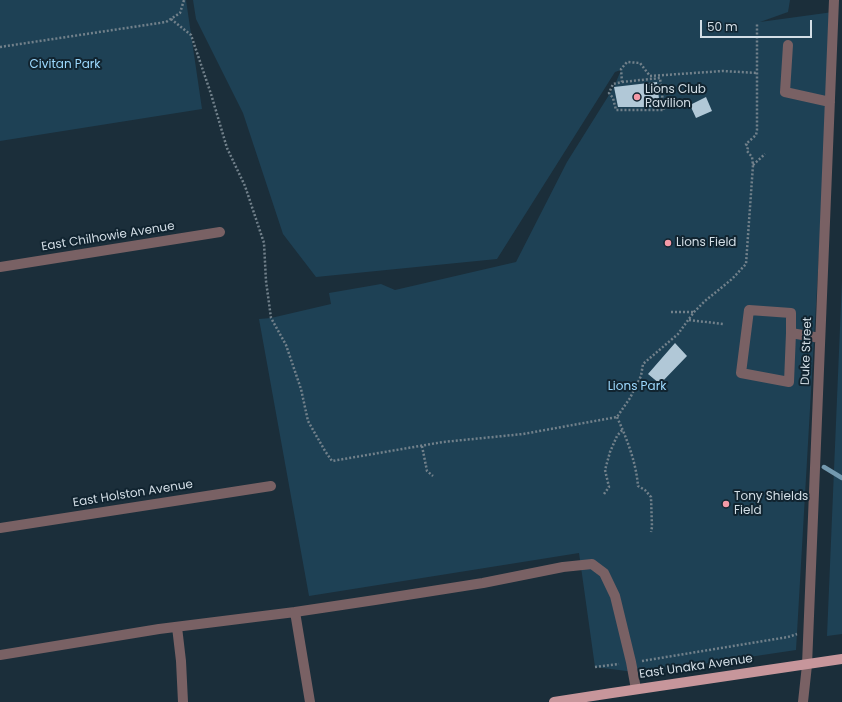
<!DOCTYPE html>
<style>
body{margin:0}
#map{position:relative;width:842px;height:702px;overflow:hidden;background:#1b2e3a;font-family:Poppins,sans-serif}
canvas{display:block}
.scale{position:absolute;left:700px;top:20px;width:112px;height:18px;box-sizing:border-box;border:2px solid #d3dee6;border-top:0;padding-left:5px;font-size:12px;line-height:14px;white-space:nowrap;color:#d3dee6;-webkit-text-stroke:3px #112430;paint-order:stroke}
</style>
<div id="map">
<canvas width="842" height="702"></canvas>
<div class="scale">50 m</div>
</div>
<script>
const ctx = document.querySelector('canvas').getContext('2d');
ctx.lineJoin = 'round';
function fill(path, color) { ctx.fillStyle = color; ctx.fill(path, 'evenodd'); }
function stroke(path, color, width, dash) { ctx.strokeStyle = color; ctx.lineWidth = width; ctx.lineCap = dash ? 'butt' : 'round'; ctx.setLineDash(dash || []); ctx.stroke(path); }
function label(font, color, halo, rows, align = 'center') {
  ctx.font = font + ' Poppins,sans-serif'; ctx.lineWidth = 4; ctx.setLineDash([]); ctx.textBaseline = 'middle'; ctx.strokeStyle = halo; ctx.fillStyle = color; for (const [text, x, y, turn = 0] of rows) {
    ctx.save(); ctx.translate(x, y); ctx.rotate((+turn || 0) * Math.PI / 180); ctx.textAlign = isNaN(turn) ? turn : align; if (halo) ctx.strokeText(text, 0, 0); ctx.fillText(text, 0, 0); ctx.restore();
  }
}
fill(new Path2D(`
 M0 0H186L202 109 0 141Z
 M193 0H790L788 12 760 22 833 12 796 650 642 673 595 667 579 553 309 596 259 319 271 318 331 304 329 293 381 284 395 290 516 262 567 162 614 87 621 70 615 72 497 259 316 277 283 234 243 113 196 19Z
 M842 280V634L827 636Z`), '#1e4155');
stroke(new Path2D(`
 M824 467 842 478`), '#7399af', 4.5);
fill(new Path2D(`
 M657 82 660 107H618L614 87Z
 M706 97 712 111 696 118 690 105Z
 M675 343 687 356 660 384 648 374Z`), '#b1c8d7');
stroke(new Path2D(`
 M171 19 191 35 211 94 227 148 245 186 264 243 266 281 271 318 286 345 301 389 308 421 325 451 332 461 443 442 523 434 617 417 630 398 641 376 643 364 678 334 694 312 705 301 732 279 746 264 753 165 752 157 747 151 748 147 746 144 756 135 757 130V23
 M0 47 166 22 180 13 184 0
 M622 82 660 78 664 110H616L613 98 609 93 613 84 622 82 621 69 627 62 640 63 650 76 723 71 757 73
 M753 165 765 154
 M671 312H694
 M689 320 723 324
 M617 417C627 439 636 462 638 486L645 490 651 497 652 527 651 532
 M422 446 427 471 433 476
 M604 494 609 487 605 470 610 452 617 436 623 429
 M642 661 788 637 797 634
 M595 667 619 664`), '#72818b', 2.5, [2, 2]);
stroke(new Path2D(`
 M788 45 785 92 830 102
 M0 267 220 232
 M791 333 789 382 741 373 749 310 791 313V333L820 338
 M0 528 271 486
 M295 612 310 702
 M177 627 181 661 183 702
 M0 655 159 629 295 612 375 600 483 583 563 567 592 564 604 573 615 596 631 662 636 689
 M803 702 807 665 834 0`), '#796164', 10);
stroke(new Path2D(`
 M554 702 612 693 842 659`), '#c7969b', 10);
for (const [x, y, r, color] of [
 [637,97,4,"#f49aa7"],
 [668,243,4,"#f49aa7"],
 [726,504,4,"#f49aa7"]
]) { const dot = new Path2D(); dot.arc(x, y, r, 0, 2 * Math.PI); ctx.fillStyle = color; ctx.fill(dot); stroke(dot, '#112430', 1.5); }
label('12px', '#9cd8fd', '#112430', [
 ["Civitan Park",65,65],
 ["Lions Park",637,387]
]);
label('12px', '#d3dee6', '#112430', [
 ["Lions Club",645,90],
 ["Pavilion",645,104],
 ["Lions Field",676,243],
 ["Tony Shields",734,497],
 ["Field",734,511]
], 'left');
label('12px', '#d3dee6', '#112430', [
 ["East Chilhowie Avenue",108,237,-9],
 ["Duke Street",807,351,-88],
 ["East Holston Avenue",133,494,-9],
 ["East Unaka Avenue",696,667,-8]
]);
</script>
